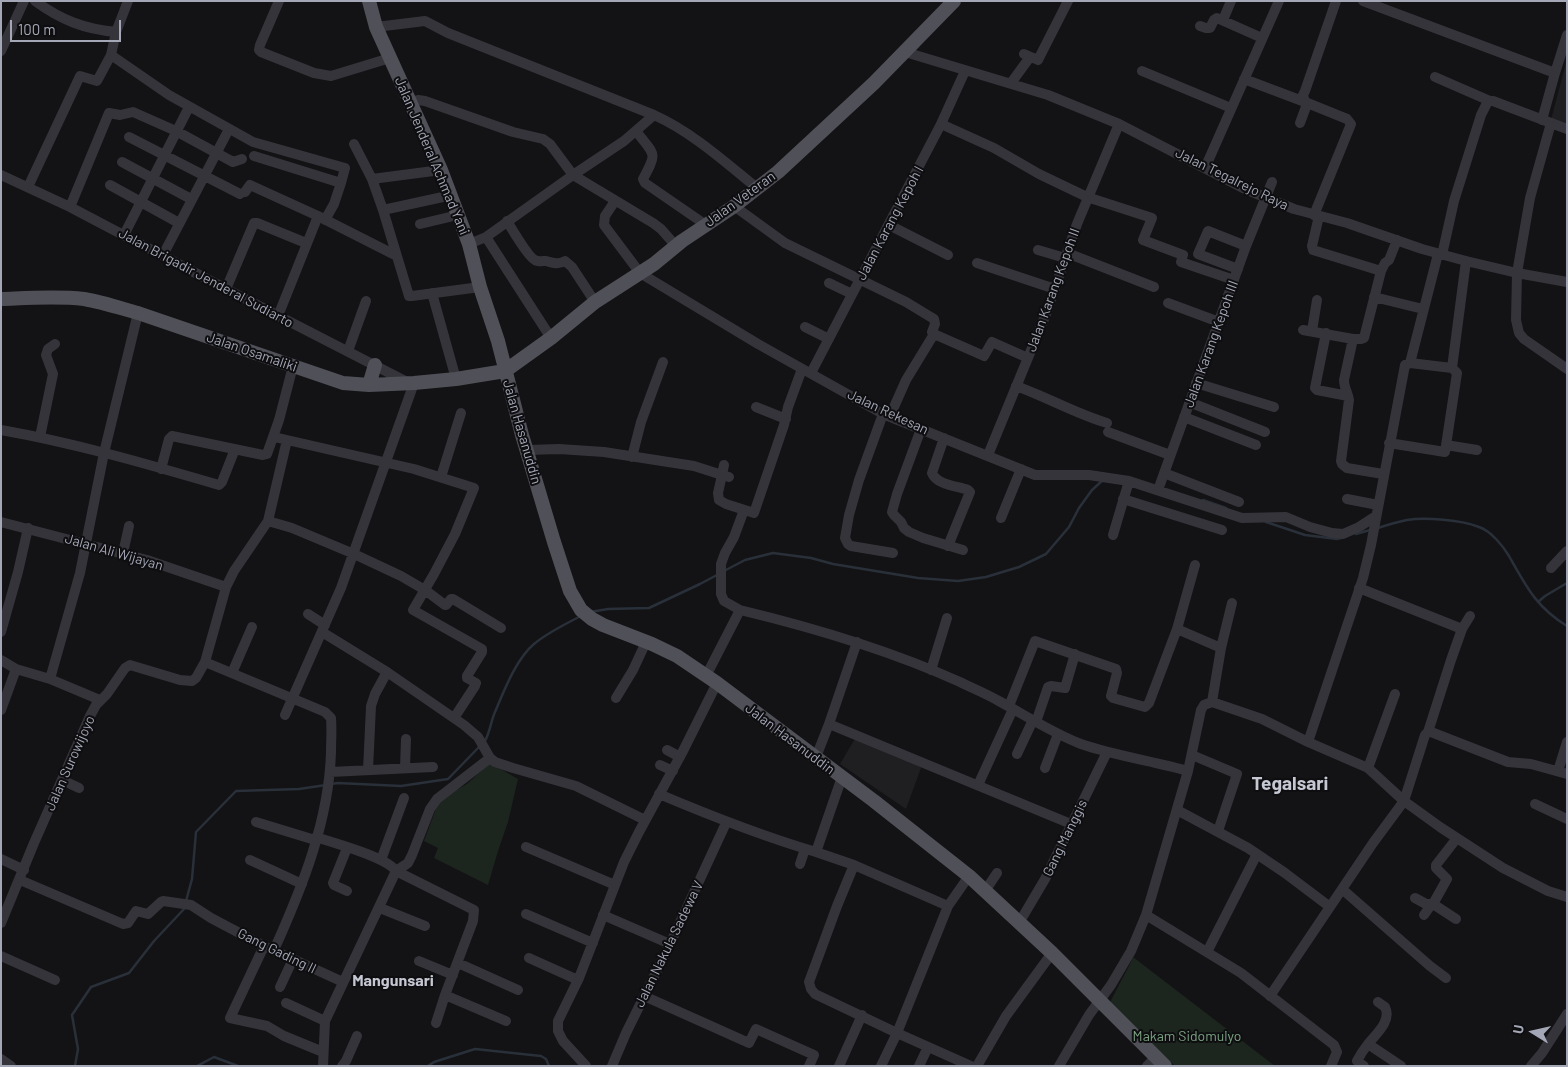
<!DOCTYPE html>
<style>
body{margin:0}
#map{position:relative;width:1568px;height:1067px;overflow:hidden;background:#131315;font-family:Barlow,sans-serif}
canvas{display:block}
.frame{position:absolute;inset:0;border:2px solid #a4a7b6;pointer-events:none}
.north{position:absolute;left:1508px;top:1007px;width:50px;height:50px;-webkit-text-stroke:4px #0e0e10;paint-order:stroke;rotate:280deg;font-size:14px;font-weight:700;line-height:20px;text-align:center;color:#a4a7b6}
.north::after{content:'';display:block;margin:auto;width:18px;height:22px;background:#a4a7b6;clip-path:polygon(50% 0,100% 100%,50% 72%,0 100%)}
.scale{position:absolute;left:10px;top:20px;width:111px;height:22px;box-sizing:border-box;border:2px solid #a4a7b6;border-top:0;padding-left:6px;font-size:15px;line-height:18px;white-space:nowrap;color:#a4a7b6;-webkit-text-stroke:4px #0e0e10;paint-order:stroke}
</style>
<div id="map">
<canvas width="1568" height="1067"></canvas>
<div class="frame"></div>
<div class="north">U</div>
<div class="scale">100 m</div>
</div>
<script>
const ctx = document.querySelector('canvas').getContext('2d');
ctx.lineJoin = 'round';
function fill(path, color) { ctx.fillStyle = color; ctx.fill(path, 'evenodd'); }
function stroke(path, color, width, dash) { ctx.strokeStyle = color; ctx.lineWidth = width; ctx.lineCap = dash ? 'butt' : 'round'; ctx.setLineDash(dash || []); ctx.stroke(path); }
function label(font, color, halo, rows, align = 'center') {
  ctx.font = font + ' Barlow,sans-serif'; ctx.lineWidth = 4; ctx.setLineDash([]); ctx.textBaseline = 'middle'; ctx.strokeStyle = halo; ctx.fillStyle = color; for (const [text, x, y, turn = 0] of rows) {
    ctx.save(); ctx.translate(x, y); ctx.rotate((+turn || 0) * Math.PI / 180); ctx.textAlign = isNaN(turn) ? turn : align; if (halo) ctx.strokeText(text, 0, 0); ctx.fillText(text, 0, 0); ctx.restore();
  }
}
fill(new Path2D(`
 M1567 59V124L1551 120Z
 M856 737 922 765 906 809 840 764Z`), '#1f1f22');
fill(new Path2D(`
 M490 763 518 779 508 822 498 851 488 885 434 858 438 848 424 841 437 806 442 798 467 784Z
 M1133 957 1275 1066H1175L1145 1037 1108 1006 1130 964Z`), '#1d251f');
stroke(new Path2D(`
 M1203 500 1226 508
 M1266 522 1305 535 1337 539 1341 538
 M1378 528C1387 525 1397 522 1407 520 1425 517 1462 520 1479 527 1491 531 1503 546 1509 556 1526 586 1536 607 1567 626
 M1356 534 1370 530
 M724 571 745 560 773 553 811 558 833 564 918 578 958 581 986 577 1019 567 1046 554 1069 527 1079 508 1092 490 1103 480
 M1538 602 1545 596 1567 583
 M590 612 608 609 649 608 700 584 717 575
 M485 741C490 732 491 721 495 712 504 691 516 659 534 644 547 633 565 624 581 616
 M331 784 338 783 401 786 448 779 479 747
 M186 901 192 879 196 832 236 791 299 789 326 785
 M75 1066 78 1049 72 1015 91 987 129 973 154 941 184 909 185 906
 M197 1066 214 1057 238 1066
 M428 1066 434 1062 475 1049 541 1056 546 1059 549 1066`), '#293039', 2.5);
stroke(new Path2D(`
 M35 1C61 20 84 29 116 32L128 1
 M279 1 260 45 259 50 261 52 314 73 331 76 390 58
 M1363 1 1555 73 1542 120
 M1223 20 1231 1
 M1200 26 1206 28H1210L1214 20 1217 18 1262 38
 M376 27 425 21 448 33 654 115C692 132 725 162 757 188
 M116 32 111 55 169 95 253 142 345 168 341 183
 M1 51 24 1
 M905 52 1048 95 1119 124 1245 189 1294 209 1347 223 1422 249 1466 261 1517 273 1567 282
 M1024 54 1038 60 1068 1
 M1142 71 1231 108
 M1555 73 1567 35
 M1435 77 1490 101
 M1244 79 1305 102
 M1011 83 1030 57
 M410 102 418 100 425 101 513 132 543 139 550 144 573 175 653 223 661 229 676 246
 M1300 123 1307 104
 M1551 123 1530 198 1517 273 1516 320 1519 333 1524 339 1567 369
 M941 124 994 148 1039 174 1087 197 1152 218 1143 240 1183 255 1181 262 1234 280
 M636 131C655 156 658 151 643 179L645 183 706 225
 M129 137 240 194
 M354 144 372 179 441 170
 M254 156 341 183 334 204 325 220
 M122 162 191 199
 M1205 168 1279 1
 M1 175 70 207 226 289 409 383
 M372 179 383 210 409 296H412L480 287
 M110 185 179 223
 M28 187 80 76 97 81 111 55
 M245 192 250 185 318 216 395 255
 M615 201 605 216 604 225 640 273 758 344 883 414 1035 475H1089L1129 481 1242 518 1286 517 1310 527 1332 533 1343 534 1359 527 1376 516
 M734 206 785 243 906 302 934 319 935 324 932 332 934 334 906 380 890 416
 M70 207 109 113 120 115 133 112 176 131 233 162 242 159
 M383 210 452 195
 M1314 215 1351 124 1347 119 1305 102 1303 95 1305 91 1336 1
 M1319 216 1312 246 1313 250 1381 271
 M507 221C512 229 528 257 535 260 538 262 543 261 546 261 554 263 558 265 565 261L572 267 595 302
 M420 224 458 215
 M889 225 948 255
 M124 235 189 107
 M486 237 551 338
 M469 244 486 237 573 175 624 141 654 115
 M1038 250 1065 258
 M1067 253 1154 287
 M163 255 229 129
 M1442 255 1454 201 1481 115 1488 101H1493L1567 129
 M977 263 1055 289
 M1238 269 1198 254 1208 231 1246 246
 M829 283 852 294
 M226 289 254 223H257L306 243
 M432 293 456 379
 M1374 297 1423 309
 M1168 303 1219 322
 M278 316 318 216
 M805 327 829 339
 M1303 330 1353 339H1361L1364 338 1381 271 1385 263 1389 260 1397 240
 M1312 331 1317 300
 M1326 333 1315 388 1317 390 1348 396
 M934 334 984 356 992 342 1028 358
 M1353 339 1344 380C1344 388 1348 393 1349 400L1341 461 1342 464 1347 468 1383 474
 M348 351 366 301
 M1410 363 1438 254
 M811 373 941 124 965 71
 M1196 383 1274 407
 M1016 386C1047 397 1076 414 1107 423
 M1189 402 1265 432
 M756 407 786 419
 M883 414 859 480 849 515 845 538 848 544 851 546 893 553
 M1184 417 1256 445
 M921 429 897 494 892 512 894 515 901 522 904 528 909 532 923 538 963 550
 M1 430C75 443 147 464 219 485L222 482 235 449
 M1108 432 1170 455
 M40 437 53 374 46 355 48 349 55 344
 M944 438 932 473C937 485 957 486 968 490L970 492 948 546
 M287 440 414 469 474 488 455 534 434 574 413 610 482 649V652L467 676V678L476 683 475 686 454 718
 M1389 443 1445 452 1457 373 1452 368
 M1446 445 1477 450
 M528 450 559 449 604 452 694 466 722 475 718 493 719 500 726 504 754 513 784 425 788 407 802 369
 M988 455 1046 314 1077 224 1119 124
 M632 457 641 422 663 362
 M724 465 722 475 729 477
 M161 469 169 439 172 436 263 455 267 454 279 420 293 366
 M1164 473 1239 502
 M441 477 461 413
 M1158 490 1246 246 1272 182
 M1123 499 1222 530
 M1347 499 1378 505
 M744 510 734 537 725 553 721 564V594L724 601 740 610C815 628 889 650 960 682 972 688 985 693 997 700 1025 715 1052 733 1081 744 1116 756 1153 761 1188 771
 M1001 518 1021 469
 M268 521 292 528 354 554 401 576 425 590 445 605H446L451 599H453L501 628
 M1 522 147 560 226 587
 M1113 535 1129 481
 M123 553 129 526
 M1195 565 1177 629 1221 648 1212 702
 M1551 568 1567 551
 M1359 588 1462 629
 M308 614 325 625
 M1 632 18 572 28 528
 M322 632 387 672 464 725 478 737 490 758 495 762 513 768 576 786 645 820
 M1221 648 1232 603
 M1 660 16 669 50 679 100 700
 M205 662 325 712 331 718C332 729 331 741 331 752 329 821 302 888 274 950
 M931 670 947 618
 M232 673 252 627
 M706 676 740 610
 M50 679 80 573 104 453 138 313
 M616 698 633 670 646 642
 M1009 706 1035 641 1116 669 1117 673 1111 696 1113 698 1145 707 1149 703 1177 629
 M1 710 16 669
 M285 715 341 588 414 383
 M1036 722 1048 687 1051 686 1065 688 1075 654
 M829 724 1071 824
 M1428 732 1451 660 1462 629 1470 616
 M1308 742 1363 578 1371 545 1405 365 1410 363 1452 368 1466 261
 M667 750 680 757
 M1017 754 1033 720
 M1192 755 1237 774 1218 831
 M816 757 829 724 857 642
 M660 765 673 771
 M405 768 406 739
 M1045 768 1058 734
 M1368 768 1395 694
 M368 770 371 706 375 694 387 672
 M1558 771 1567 742
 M330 772 433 767
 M842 777 816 852 854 865 948 906 897 1033 971 1066
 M62 780 79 788
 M978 785 1013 709
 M659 794C711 816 762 836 816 852
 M1535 804 1567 819
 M1177 810 1248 848 1285 873 1330 907
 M256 822 315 840
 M316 837C334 843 387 857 396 871L474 910 473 921 445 995 506 1021
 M526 847 615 885
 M1 859 24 870
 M250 860 302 884
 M381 860 404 798
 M800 864 805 849
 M854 865 837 906 809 982 811 989 815 994 897 1033 881 1066
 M20 880 123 924 128 923 136 911 148 914 161 902 163 901 191 905 211 918 264 946 343 982
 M1342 889 1430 966 1446 978
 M347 891 334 885 333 883 347 848
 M985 891 997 873
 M1415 898 1426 904H1433L1447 879 1436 868V865L1457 838
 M1433 904 1456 919
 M948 906 969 876
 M380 908 425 926
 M526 914 593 943
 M603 915 670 944
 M1146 915 1241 973 1334 1045 1337 1052 1331 1066
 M1424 915 1431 905
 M1 923 34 843 90 716 96 705 107 694 125 668 130 665 180 680 192 681 196 678 205 662 226 587 234 571 268 521 287 440 274 437
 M1019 923 1045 879 1107 752
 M264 946 230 1018 267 1026 284 1036 323 1052
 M1207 952 1257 854
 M1 956 55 980
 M529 958 578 980
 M419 961 453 975
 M458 963 518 990
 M280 987 293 959
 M644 996 749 1043 756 1029 814 1055 809 1066
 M1270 996 1373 843 1404 801 1425 735 1428 732H1431L1508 762 1531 764 1567 774
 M286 1003 325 1021
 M436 1023 445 995
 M1368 1044 1401 1066
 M1 1059 11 1066
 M323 1066 325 1021 396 871 408 863 412 855 430 809 437 799 490 758
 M342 1066 346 1061 357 1036
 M586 1066 563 1041 558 1031V1021L579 978 624 862 639 832 683 751 717 683
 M612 1066 626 1033 670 944 726 823
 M839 1066 862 1015
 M919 1066 928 1047
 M977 1066 1006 1016 1052 953
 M1059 1066 1089 1015 1111 985 1131 951 1146 915 1188 771 1201 710 1204 705 1212 702 1262 719 1308 742 1368 768 1404 801 1440 827 1503 868 1548 891 1567 897
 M1147 1066 1156 1057
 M1364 1066 1357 1061C1360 1055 1364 1049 1368 1044 1376 1034 1392 1021 1385 1007L1378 1002
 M1531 1066 1542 1053 1567 1014`), '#34343a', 10);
stroke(new Path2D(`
 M369 1 376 27 441 170 469 244 480 287 498 341 522 435 554 542 570 591 581 610 592 619 603 625 652 644 677 656 717 683 874 801 969 876 1052 953 1165 1066
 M1 299C29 298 57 296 84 299 102 302 120 308 138 313L343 383 369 385 414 383 456 379 505 371 551 338 595 302 654 264 682 241 733 207 778 172 874 83 954 1
 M369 385 375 365`), '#505059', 14);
label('14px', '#a4a7b6', '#0e0e10', [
 ["Jalan Jenderal Achmad Yani",432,156,67],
 ["Jalan Tegalrejo Raya",1232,179,26],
 ["Jalan Veteran",740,199,-36],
 ["Jalan Karang Kepoh I",890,223,-62],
 ["Jalan Brigadir Jenderal Sudiarto",206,278,28],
 ["Jalan Karang Kepoh II",1053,290,-70],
 ["Jalan Karang Kepoh III",1211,344,-70],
 ["Jalan Osamaliki",252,352,19],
 ["Jalan Rekesan",888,412,25],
 ["Jalan Hasanuddin",522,432,74],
 ["Jalan Ali Wijayan",114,552,16],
 ["Jalan Hasanuddin",790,739,37],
 ["Jalan Surowijoyo",70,763,-66],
 ["Gang Manggis",1065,838,-64],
 ["Jalan Nakula Sadewa V",669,944,-64],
 ["Gang Gading II",277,951,26]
]);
label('14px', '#7aa282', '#0e0e10', [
 ["Makam Sidomulyo",1187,1036]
]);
label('bold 16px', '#c5c7d2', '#0e0e10', [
 ["Mangunsari",393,981]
]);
label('bold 19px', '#c5c7d2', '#0e0e10', [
 ["Tegalsari",1290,784]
]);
</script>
